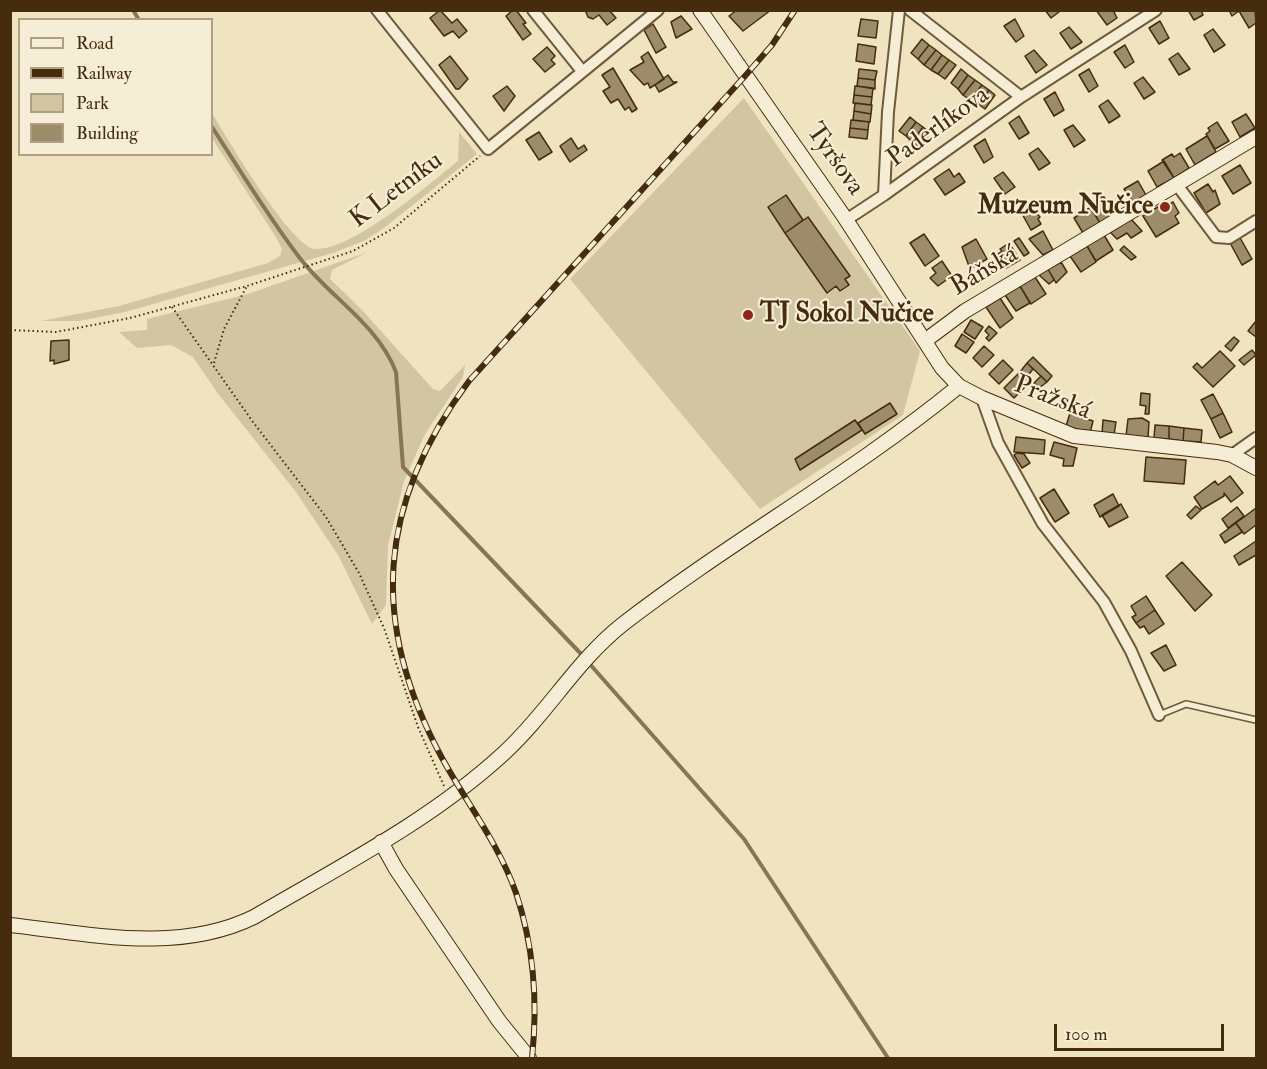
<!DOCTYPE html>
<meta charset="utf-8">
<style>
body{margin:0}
#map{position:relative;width:1267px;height:1069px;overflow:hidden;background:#efe4bf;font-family:"IM FELL Double Pica",serif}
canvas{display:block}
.frame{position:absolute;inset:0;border:12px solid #452c0c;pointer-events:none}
.legend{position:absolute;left:18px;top:18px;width:195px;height:138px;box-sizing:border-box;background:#f5edd5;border:2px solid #afa085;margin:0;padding:8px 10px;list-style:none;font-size:18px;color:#452c0c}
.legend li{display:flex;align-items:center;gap:12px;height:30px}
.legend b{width:30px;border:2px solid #afa085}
.scale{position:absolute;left:1054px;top:1024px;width:170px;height:27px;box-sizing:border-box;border:3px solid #452c0c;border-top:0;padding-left:8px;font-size:18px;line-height:21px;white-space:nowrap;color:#452c0c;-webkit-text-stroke:4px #f5edd5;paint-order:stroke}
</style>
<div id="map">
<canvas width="1267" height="1069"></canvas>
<div class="frame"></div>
<ul class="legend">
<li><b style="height:8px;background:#f5edd5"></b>Road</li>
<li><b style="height:8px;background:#452c0c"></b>Railway</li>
<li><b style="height:16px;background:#d2c5a1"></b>Park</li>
<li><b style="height:16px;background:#9d8c69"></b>Building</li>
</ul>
<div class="scale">100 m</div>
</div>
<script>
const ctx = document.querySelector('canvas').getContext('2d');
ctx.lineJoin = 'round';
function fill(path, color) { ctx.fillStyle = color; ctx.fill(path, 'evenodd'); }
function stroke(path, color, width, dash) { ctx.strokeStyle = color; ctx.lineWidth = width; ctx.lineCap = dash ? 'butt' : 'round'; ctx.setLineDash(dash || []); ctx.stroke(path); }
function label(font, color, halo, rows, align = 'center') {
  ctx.font = font + ' "IM FELL Double Pica",serif'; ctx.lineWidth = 4.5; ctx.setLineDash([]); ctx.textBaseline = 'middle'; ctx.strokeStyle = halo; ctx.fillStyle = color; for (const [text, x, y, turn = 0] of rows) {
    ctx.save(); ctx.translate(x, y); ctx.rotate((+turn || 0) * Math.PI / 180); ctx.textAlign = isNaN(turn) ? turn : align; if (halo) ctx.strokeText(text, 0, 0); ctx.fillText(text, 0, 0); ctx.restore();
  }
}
fill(new Path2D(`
 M744 98 920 351 903 415 760 509 570 279Z
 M212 113C226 137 291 247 315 249 352 251 428 185 458 161L459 132 477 154 384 228 364 241 333 253 125 312 79 321H41L119 306 268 263 280 256 282 249 277 239 212 138Z
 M368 252 332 270 330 279 362 310 433 389 440 391 465 365 463 377 425 434 404 481 388 545 386 605 372 624 338 555 296 492 219 395 193 357 171 345 137 348 119 332 147 330V319L248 294Z`), '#d2c5a1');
stroke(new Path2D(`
 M133 10 139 20
 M212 127C240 170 267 215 299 257 329 297 377 323 396 372L403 467 583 656
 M588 662 744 839 888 1058`), '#887553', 4);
const building = new Path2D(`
 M440 10 452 23 457 19 467 31 459 38 453 31 444 36 430 18Z
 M513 10H516L526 23 523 24 531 34 523 40 506 16Z
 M585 10H609L616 18 607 25 599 15 593 19 588 17Z
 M737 10H771L743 31 729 16Z
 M1045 10H1058L1059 12 1051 18Z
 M1096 10H1113L1117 18 1107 25Z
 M1188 10H1201L1203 15 1194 20Z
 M1229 10H1255L1256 23 1249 28 1239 11 1232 16Z
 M681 16 692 29 676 38 671 22Z
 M861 19 878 21 876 38 858 36Z
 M1015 19 1024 36 1016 42 1004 26Z
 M1160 21 1169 38 1159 44 1149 28Z
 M653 24 666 47 656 53 644 30Z
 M1069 27 1082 42 1071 49 1060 33Z
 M1213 29 1225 45 1214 52 1204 35Z
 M922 39 929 45 918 59 911 53Z
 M858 44 876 47 874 64 856 61Z
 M929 45 936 50 924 65 918 59Z
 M1125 45 1134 62 1125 68 1114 52Z
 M547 47 555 56 551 60 555 64 545 72 533 59Z
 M936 50 942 55 931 70 924 65Z
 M1034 50 1047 65 1036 73 1025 56Z
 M648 52 664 79 650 88 648 83 644 85 630 70 644 62 641 57Z
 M1178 53 1190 69 1179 75 1169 59Z
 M942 55 949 60 938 74 931 70Z
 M450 56 468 79 459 89H456L439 65Z
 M949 60 956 65 945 79 938 74Z
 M613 68 637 109 632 112 629 107 625 110 618 99 611 103 603 91 610 87 602 75Z
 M859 69 877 71 875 80 858 78Z
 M961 69 968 75 958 89 951 83Z
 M1089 69 1098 86 1089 92 1079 75Z
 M668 75 673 82H677L659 92 655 85Z
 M968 75 975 80 963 95 958 89Z
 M1143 77 1155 92 1144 99 1134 83Z
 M858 78 875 80V89L857 86Z
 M975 80 982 85 970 100 963 95Z
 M982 85 989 90 978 104 970 100Z
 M507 86 515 96 504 111 493 96Z
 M855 86 873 88 872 97 854 95Z
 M989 90 995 95 985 109 978 104Z
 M1055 92 1064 110 1054 116 1044 99Z
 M854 95 872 97 871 105 853 103Z
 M1108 100 1120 116 1109 123 1099 106Z
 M855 103 872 105 871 114 854 111Z
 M854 111 871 114 870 122 853 120Z
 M1246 114 1255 128 1240 137 1232 122Z
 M1019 116 1029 133 1019 139 1009 123Z
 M910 117 916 122 906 136 899 131Z
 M851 120 869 122 868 130 850 128Z
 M916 122 923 127 912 142 906 136Z
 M1217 122 1229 141 1215 149 1206 134 1210 131 1208 128Z
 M1073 125 1085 140 1074 147 1064 130Z
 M923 127 930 133 919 147 912 142Z
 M850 128 868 130 867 139 849 137Z
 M539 132 552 152 539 160 526 140Z
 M1207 136 1216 152 1195 165 1186 149Z
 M571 138 578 149 584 145 587 150 570 162 560 146Z
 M985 139 993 157 984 163 974 146Z
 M1038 148 1050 163 1039 170 1029 154Z
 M1180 153 1189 168 1174 178 1162 160 1172 154 1174 157Z
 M1164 161 1174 178 1157 187 1148 171Z
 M1240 165 1251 183 1233 194 1222 176Z
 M949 169 954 177 959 173 965 182 945 195 934 179Z
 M1003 172 1015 187 1005 194 994 178Z
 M1138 181 1146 195 1133 202 1124 189Z
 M1208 184 1213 192 1215 190 1220 204 1206 213 1194 193Z
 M786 195 803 220 785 233 768 207Z
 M1099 197H1104L1114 214 1100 223 1089 205Z
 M1166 202 1168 205 1173 202 1179 213 1175 216 1179 223 1156 237 1143 216Z
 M1031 207 1040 217 1038 219 1041 224 1031 230 1021 212Z
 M1091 207 1100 223 1083 233 1074 218Z
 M808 217 850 276 845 279 849 285 840 291 836 286 827 293 785 233Z
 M1131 219 1142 231 1131 238 1127 233 1117 239 1110 232Z
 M1043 231 1053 250 1043 255 1029 239Z
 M924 234 939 256 925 266 910 243Z
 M1104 235 1113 250 1096 261 1087 246Z
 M1239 236 1252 259 1242 265 1229 241Z
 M1019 238 1029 253 1024 256 1014 241Z
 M976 239 987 259 970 269 962 247Z
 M1009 243 1020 260 1006 268 998 254 1002 251 1000 249Z
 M1087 246 1096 262 1081 272 1070 256Z
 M1124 246 1136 257 1131 260 1120 250Z
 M942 261 952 276 938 286 930 278 936 273 932 268Z
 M1061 262 1067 272 1056 283 1048 269Z
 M1048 269 1054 280 1049 284 1039 275Z
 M1035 277 1046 294 1031 304 1020 286Z
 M1020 286 1030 303 1016 311 1005 295Z
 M1000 298 1013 318 1000 328 986 307Z
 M971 320 983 327 975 339 964 332Z
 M1256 321V337L1248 331Z
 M989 326 997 333 989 341 986 338 989 335 985 331Z
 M962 334 974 342 966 353 955 346Z
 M1234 337 1239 341 1231 351 1225 346Z
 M69 340V360L54 364V360L50 361 51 341Z
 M984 346 994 355 982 367 973 358Z
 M1252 350 1256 355 1244 365 1239 360Z
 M1220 351 1235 366 1213 387 1193 367 1197 363 1202 368Z
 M1033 357 1052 376 1047 382 1027 363Z
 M1003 360 1013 370 999 384 989 374Z
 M1027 363 1033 369 1026 378 1020 372Z
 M1020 372 1031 381 1014 398 1004 388Z
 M1041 376 1047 382 1039 388 1034 383Z
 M1141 393 1150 394 1149 414H1145L1146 406 1140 405Z
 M1213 394 1223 413 1211 419 1201 400Z
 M890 403 897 414 865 434 858 423Z
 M1070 413 1093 421 1090 433 1066 426Z
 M1223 413 1232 432 1220 438 1211 419Z
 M1142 418 1149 422 1148 438 1126 436 1128 419Z
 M855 420 862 430 800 470 795 459Z
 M1103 420 1116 422 1114 435 1102 434Z
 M1155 425 1169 426V439L1154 438Z
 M1169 426 1184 428 1183 441 1169 439Z
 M1184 428 1202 430 1201 442 1183 441Z
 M1016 437 1045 440 1044 454 1014 452Z
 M1054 442 1077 448 1073 466H1063L1064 459 1050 455Z
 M1017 453 1024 454 1030 463 1022 468 1014 455Z
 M1146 457 1186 460 1184 484 1144 481Z
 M1230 476 1243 493 1231 502 1224 493V496L1202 509 1194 497 1215 481 1218 485Z
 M1054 489 1069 513 1055 522 1040 498Z
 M1113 494 1119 506 1100 517 1094 505Z
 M1121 504 1128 517 1109 527 1102 515Z
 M1196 506 1201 510 1191 519 1187 515Z
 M1237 507 1244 516 1228 528 1222 519Z
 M1256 508V525L1244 534 1236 523Z
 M1236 523 1242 532 1225 543 1220 535Z
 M1256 541V555L1239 565 1234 556Z
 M1182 562 1212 595 1195 611 1166 576Z
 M1146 596 1155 610 1136 623 1132 617 1136 615 1131 606Z
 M1155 610 1164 624 1149 634 1144 626 1140 628 1136 623Z
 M1166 645 1176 665 1164 671 1151 653Z`);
fill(building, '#9d8c69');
stroke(building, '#452c0c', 1.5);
const lane = new Path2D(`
 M1159 715 1186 704 1256 720`);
const street = new Path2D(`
 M377 10 488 149 658 10
 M533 10 582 71
 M910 10 1021 97
 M1177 185 1216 237 1229 238 1256 221
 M884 195 888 112 899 10
 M846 220 884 195 1021 97 1156 10
 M982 398 998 443 1043 524 1104 602 1131 651 1159 715
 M1232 455 1256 438`);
const secondary = new Path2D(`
 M700 10 843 215 942 368 959 386 982 398 1074 436 1217 452 1232 455 1256 468
 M926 340 965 311 1256 137
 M381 842 396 869 499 1021 529 1058
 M10 925C91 934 178 954 254 917 339 867 430 821 503 754 548 713 575 662 623 624 732 540 853 473 959 386`);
stroke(lane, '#705a39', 8);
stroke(street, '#705a39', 14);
stroke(secondary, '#452c0c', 16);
stroke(new Path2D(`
 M172 307 253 422 326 517 359 573 384 628 418 727 444 786
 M10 330 56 332 130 318 247 286 353 251 394 228 480 156
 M214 363 224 329 247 286`), '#452c0c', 2, [1.5, 3]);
stroke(lane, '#f5edd5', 5);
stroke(street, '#f5edd5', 10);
stroke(secondary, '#f5edd5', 14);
const rail = new Path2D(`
 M532 1058C538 1002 534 947 516 893 499 844 466 802 442 758 369 623 377 504 469 381L745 76 772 45 795 10`);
stroke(rail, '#452c0c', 6);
stroke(rail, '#f5edd5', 4, [11]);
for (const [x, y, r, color] of [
 [1165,207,6,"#8f2418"],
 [748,315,6,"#8f2418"]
]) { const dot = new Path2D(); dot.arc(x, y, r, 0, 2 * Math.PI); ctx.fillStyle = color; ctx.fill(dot); stroke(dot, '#f5edd5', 2); }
label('26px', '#452c0c', '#f5edd5', [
 ["Paderlíkova",939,128,-36],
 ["Tyršova",834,160,55],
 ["K Letníku",397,191,-37],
 ["Báňská",985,272,-31],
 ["Pražská",1052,399,21]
]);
label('bold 26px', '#452c0c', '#f5edd5', [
 ["Muzeum Nučice",1153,207],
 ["TJ Sokol Nučice",760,315,"left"]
], 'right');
</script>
